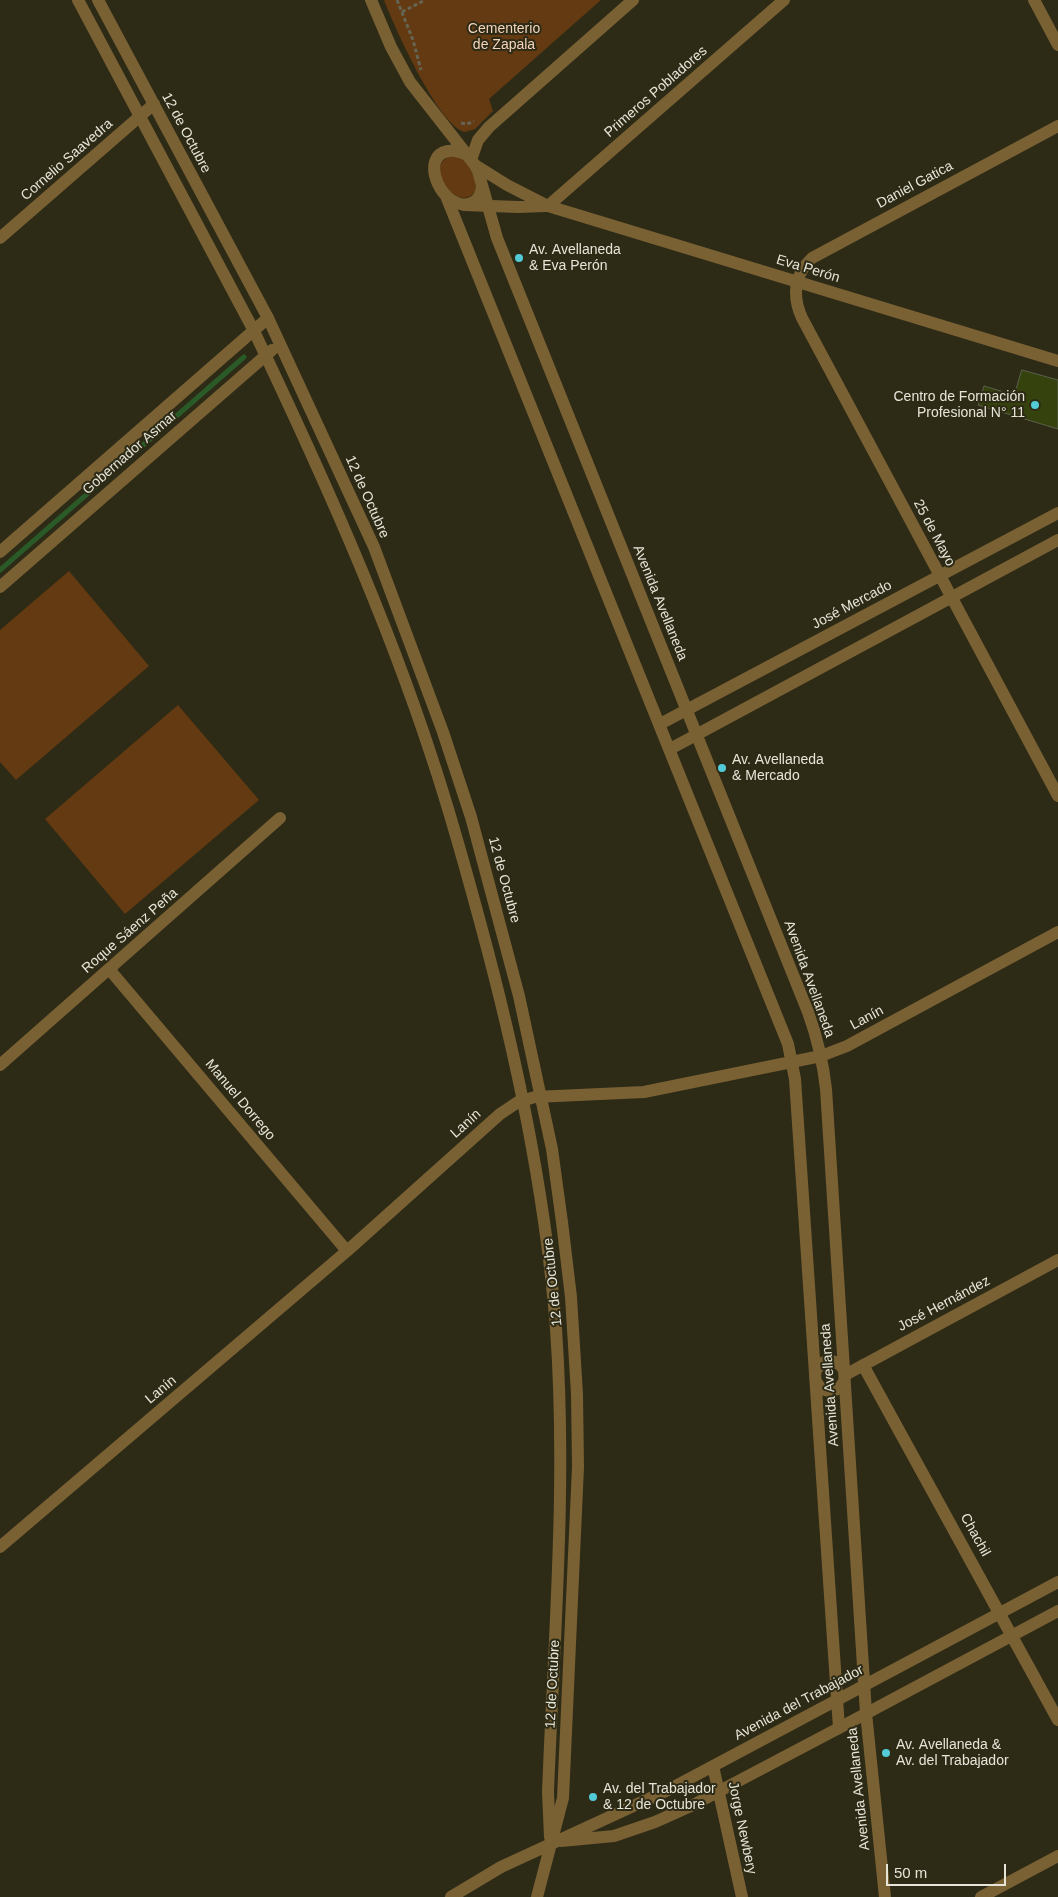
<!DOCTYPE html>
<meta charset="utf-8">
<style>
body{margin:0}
#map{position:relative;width:1058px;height:1897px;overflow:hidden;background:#2d2a16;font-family:Helvetica,sans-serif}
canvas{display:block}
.scale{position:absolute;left:886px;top:1864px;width:120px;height:22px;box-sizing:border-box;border:2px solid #e6e5d8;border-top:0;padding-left:6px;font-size:15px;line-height:18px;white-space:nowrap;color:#e6e5d8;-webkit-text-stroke:4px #2d2a16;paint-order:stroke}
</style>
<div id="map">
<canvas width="1058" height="1897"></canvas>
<div class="scale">50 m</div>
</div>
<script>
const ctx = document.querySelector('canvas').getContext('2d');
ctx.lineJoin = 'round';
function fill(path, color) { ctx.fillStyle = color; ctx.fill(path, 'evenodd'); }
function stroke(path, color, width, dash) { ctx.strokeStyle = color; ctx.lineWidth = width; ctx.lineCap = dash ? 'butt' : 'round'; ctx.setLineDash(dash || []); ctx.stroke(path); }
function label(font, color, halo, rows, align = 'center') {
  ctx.font = font + ' Helvetica,sans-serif'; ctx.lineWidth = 4; ctx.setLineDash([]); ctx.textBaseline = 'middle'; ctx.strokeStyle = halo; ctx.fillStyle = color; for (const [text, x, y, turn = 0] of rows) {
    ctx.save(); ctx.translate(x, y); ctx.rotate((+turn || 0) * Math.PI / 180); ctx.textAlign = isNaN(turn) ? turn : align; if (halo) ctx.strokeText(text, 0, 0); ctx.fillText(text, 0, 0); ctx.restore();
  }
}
fill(new Path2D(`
 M384 0H601L489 99 493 111 475 129 465 132C439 127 394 26 384 0Z
 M451 155C455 156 460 156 463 158 471 164 481 184 474 193 459 210 431 177 442 162 444 159 448 157 451 155Z
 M69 571 149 666 16 780 0 762V630Z
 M178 705 259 800 125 914 45 819Z`), '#633a11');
stroke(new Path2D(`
 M0 570 244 357`), '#2a5a28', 5);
const building = new Path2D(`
 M1022 370 1058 380V429L978 405 984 386 1014 395Z`);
fill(building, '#35420d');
stroke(building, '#5b614d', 1);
stroke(new Path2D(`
 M397 0 413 40 421 70
 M402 12 425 0
 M461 123 467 124 474 121`), '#666452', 3, [4, 2.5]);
stroke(new Path2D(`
 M1034 0 1058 45
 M1058 126 812 258C794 275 792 296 802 318L1058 796
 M475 165 507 185 548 206 1058 361
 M464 205 518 207 546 206
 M548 206 784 0
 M0 238 154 104
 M268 318 374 547 443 732 471 817 519 996 552 1149 562 1222 571 1297 577 1394 578 1467 563 1798 537 1897
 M254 331C320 470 384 611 432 758 453 821 470 884 487 948 520 1073 546 1199 556 1329 567 1483 554 1637 548 1792L550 1837
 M0 587 272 350
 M660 724 1058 513
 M670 749 1058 540
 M109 969 347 1251
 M0 1065 280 818
 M863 1365 1058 1720
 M845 1375 1058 1260
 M0 1547 347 1251 500 1114 518 1102 535 1097 644 1092 821 1056 847 1046 1058 932
 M713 1766 742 1897
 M561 1841 614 1836 655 1822 693 1805 839 1728
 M451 1897 501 1867 668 1790 837 1700
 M981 1897 1058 1856`), '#796134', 12);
stroke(new Path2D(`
 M78 0 254 331
 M371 0 391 47 410 82 475 165 478 171 497 238 808 1012C817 1037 823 1062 826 1089L866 1713 885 1897
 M467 155C461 152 455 150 448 151 417 157 444 214 471 203 479 200 482 193 482 185
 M471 160 478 140 489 127 633 0
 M446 196 788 1044 795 1079 839 1728 1058 1611
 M0 552 268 318 98 0
 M815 1376a15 15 0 1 1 30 0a15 15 0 1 1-30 0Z
 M837 1700 1058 1582`), '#796134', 12);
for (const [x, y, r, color] of [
 [519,258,5,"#52cbd7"],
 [1035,405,5,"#52cbd7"],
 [722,768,5,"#52cbd7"],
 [886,1753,5,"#52cbd7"],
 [593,1797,5,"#52cbd7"]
]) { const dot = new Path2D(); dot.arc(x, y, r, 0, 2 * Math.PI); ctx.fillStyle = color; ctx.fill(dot); stroke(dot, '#2d2a16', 2); }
label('14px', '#f4d4ba', '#2d2a16', [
 ["Cementerio",504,29],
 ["de Zapala",504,45]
]);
label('14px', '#e6e5d8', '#2d2a16', [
 ["Primeros Pobladores",656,92,-41],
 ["12 de Octubre",186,133,62],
 ["Cornelio Saavedra",67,160,-41],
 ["Daniel Gatica",915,185,-28],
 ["Eva Perón",808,269,17],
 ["Gobernador Asmar",130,453,-41],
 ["12 de Octubre",367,497,66],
 ["25 de Mayo",934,533,62],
 ["Avenida Avellaneda",660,603,68],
 ["José Mercado",852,605,-28],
 ["12 de Octubre",504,880,75],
 ["Roque Sáenz Peña",130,931,-41],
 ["Avenida Avellaneda",809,979,70],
 ["Lanín",867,1018,-28],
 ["Manuel Dorrego",240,1100,50],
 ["Lanín",466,1124,-42],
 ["12 de Octubre",553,1282,-96],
 ["José Hernández",944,1304,-28],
 ["Avenida Avellaneda",830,1385,-94],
 ["Lanín",161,1390,-40],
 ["Chachil",975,1535,61],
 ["12 de Octubre",553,1684,-87],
 ["Avenida del Trabajador",799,1703,-28],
 ["Avenida Avellaneda",859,1789,-96],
 ["Jorge Newbery",742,1828,78]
]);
label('14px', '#e6e5d8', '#2d2a16', [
 ["Av. Avellaneda",529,250],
 ["& Eva Perón",529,266],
 ["Centro de Formación",1025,397,"right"],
 ["Profesional N° 11",1025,413,"right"],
 ["Av. Avellaneda",732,760],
 ["& Mercado",732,776],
 ["Av. Avellaneda &",896,1745],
 ["Av. del Trabajador",896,1761],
 ["Av. del Trabajador",603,1789],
 ["& 12 de Octubre",603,1805]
], 'left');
</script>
